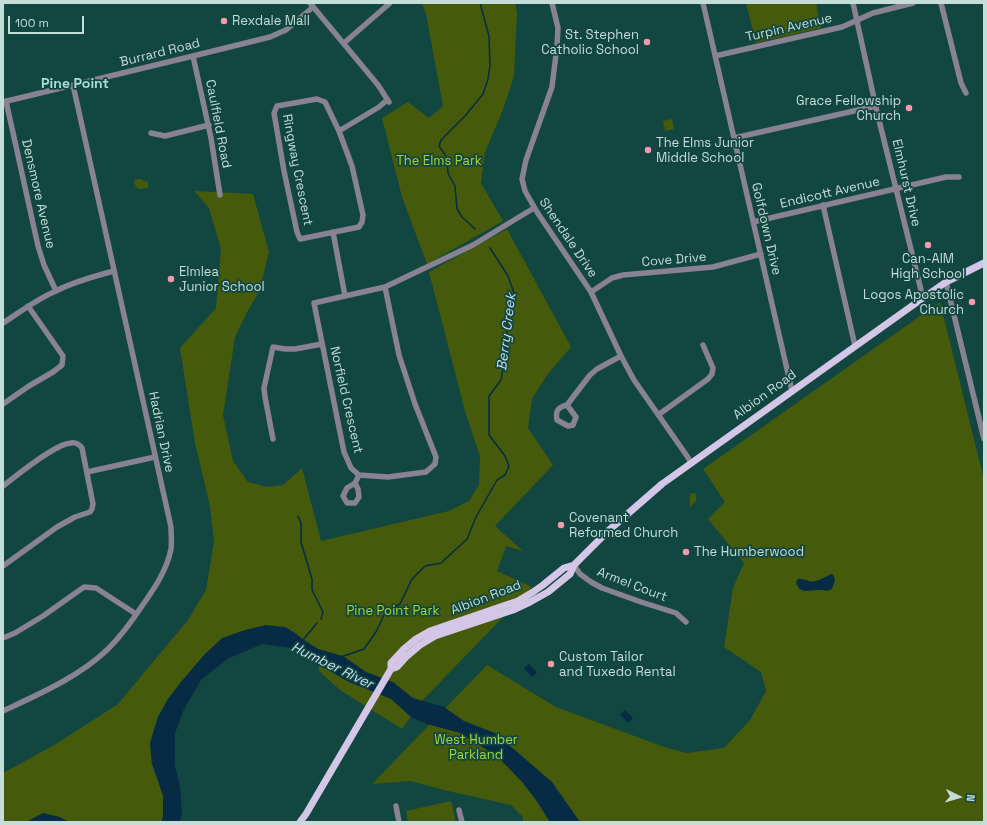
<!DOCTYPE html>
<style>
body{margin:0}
#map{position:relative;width:987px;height:825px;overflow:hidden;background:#124640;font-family:"Space Grotesk",sans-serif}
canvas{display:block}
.frame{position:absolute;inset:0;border:4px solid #c4ddd9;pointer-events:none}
.north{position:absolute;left:939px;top:777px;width:40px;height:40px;-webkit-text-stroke:3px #124640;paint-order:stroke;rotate:95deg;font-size:11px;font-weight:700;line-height:16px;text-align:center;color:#c4ddd9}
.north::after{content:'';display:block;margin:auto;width:14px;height:18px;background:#c4ddd9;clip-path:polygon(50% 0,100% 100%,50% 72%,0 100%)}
.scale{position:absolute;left:8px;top:16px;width:76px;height:18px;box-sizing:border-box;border:2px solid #c4ddd9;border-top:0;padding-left:5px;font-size:12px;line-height:14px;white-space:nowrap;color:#c4ddd9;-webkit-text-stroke:3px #124640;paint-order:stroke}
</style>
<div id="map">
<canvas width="987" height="825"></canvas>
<div class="frame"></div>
<div class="north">N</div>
<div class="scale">100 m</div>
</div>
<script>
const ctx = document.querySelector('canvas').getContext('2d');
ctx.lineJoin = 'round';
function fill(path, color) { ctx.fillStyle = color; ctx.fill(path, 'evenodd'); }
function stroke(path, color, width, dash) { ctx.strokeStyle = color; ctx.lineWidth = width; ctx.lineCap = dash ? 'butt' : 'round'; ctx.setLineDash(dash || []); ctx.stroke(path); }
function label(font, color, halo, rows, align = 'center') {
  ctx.font = font + ' "Space Grotesk",sans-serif'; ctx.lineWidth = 3.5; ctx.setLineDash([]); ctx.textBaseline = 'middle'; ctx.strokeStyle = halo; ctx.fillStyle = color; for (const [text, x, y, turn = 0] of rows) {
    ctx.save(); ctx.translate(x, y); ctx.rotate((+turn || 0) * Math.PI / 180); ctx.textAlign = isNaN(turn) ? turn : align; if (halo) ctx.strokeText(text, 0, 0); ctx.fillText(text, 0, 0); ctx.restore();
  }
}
fill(new Path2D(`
 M422 3H515L517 13 514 76 502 112 485 152 481 183 503 221 427 264 402 197 382 118 408 102 429 118 443 106 426 14Z
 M746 3H816L821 28 756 43Z
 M672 119 674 129 665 131 663 121Z
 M140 179 148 182V187L147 188 139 189 136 187 135 184 133 183 135 180Z
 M194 191 253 194 269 252 259 292 247 312 235 337 223 415 233 461 248 482 266 487 283 485 302 468 321 541 449 511 469 501 479 485 480 456 465 411 429 272 507 229 571 347 547 375 532 399 528 428 553 465 495 526 523 551 506 546 497 571 532 587 422 701 402 729 340 690 319 671 318 649C307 642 297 634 285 627L181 682 168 699 158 717 150 743 152 764 163 795V817L161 822H3V773L56 744 118 704 188 620 206 590 214 542 210 506 195 443 180 348 216 308 221 249 209 208Z
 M940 302 984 480V822H580L576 818 523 783 536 800 550 822H523V817L511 805 448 791 411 781 372 784 487 665 556 707 667 748 687 753 724 748 750 720 766 691 761 672 724 647 733 588 744 563 708 519 725 502 703 469Z
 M696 493V501L690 507V494Z
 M451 801 456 822H408L406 811Z`), '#455b0b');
fill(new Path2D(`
 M832 574 834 576 835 580 832 589C827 592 824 590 819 590 810 589 800 596 796 582L798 579C804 578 809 583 815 581 821 580 826 576 832 574Z
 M266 625 285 627 295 633 303 640 318 649 343 656 366 672 393 682 413 698 444 707 464 721 495 733 552 782 580 822H550L536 800 523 783 498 757 460 733 427 724 411 717 391 699 349 682 314 662 302 652 293 648 262 644 227 659 201 680 184 709 175 733V766L180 786 182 812 180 822H161L163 817V795L152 764 150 743 158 717 168 699 181 682 203 656 222 638 245 630Z
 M529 664 537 673 532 677 524 668Z
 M625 710 633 718 628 723 620 714Z
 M43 813 60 817 69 822H26Z`), '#072b44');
stroke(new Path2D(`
 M475 229 462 217 457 209 455 186 448 173 446 156 439 146 441 140 465 116 483 94 488 79 490 66 489 36 480 3
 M298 516 301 523V542L312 579V590L323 612 321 619
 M303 640 317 623
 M341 657 364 649 376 632 384 615 394 607 400 604 412 579 425 566 441 563 467 539 476 517 497 480 505 475 509 466 505 456 489 435V396L501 380 506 349 508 316 513 305 514 293 508 276 490 248`), '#072b44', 1.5);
stroke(new Path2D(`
 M310 3 378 85 389 102
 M552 3 558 28 557 46 552 87 526 160 522 179 525 191 537 212 591 292 621 356 634 380 687 456 691 463
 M703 3 792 391
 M853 3 877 112 923 298
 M941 3 961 83 966 93
 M344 43 390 3
 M193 56 211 138 220 195
 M715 56 842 27 873 13 913 3
 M317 99 325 102 339 131 352 166 363 215 362 222 359 227 300 239 297 232 284 171 274 113 277 106Z
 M6 101 38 246 44 265 56 291
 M3 102 193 56 270 37 286 30 313 7
 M339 131 379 107 387 100
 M151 133 165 136 209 125
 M734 138 876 106
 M823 205 855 346
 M753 222 946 177H959
 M333 232 345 296
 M946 282 984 439
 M385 287 399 355 415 404 436 457 435 464 426 472 388 477 359 475 351 468 344 452 314 303 385 287 473 245 534 208
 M591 292 612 278 623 275 713 267 761 254
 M3 323C20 312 37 299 56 291 73 282 95 276 114 271
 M3 404 29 386 53 372 62 365 63 356 28 306
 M567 405 576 417 573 425 568 426 557 420C555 411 558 407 567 405L590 375 597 369 621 356
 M658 415 708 379 712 374 713 368 703 345
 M273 439 265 397 264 388 273 347 285 349H295L322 344
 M87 472 155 457
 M355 483 358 489 359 497 355 503H347L343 496 347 488 355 483 359 475
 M3 486C17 475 55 444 71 443 76 442 79 444 82 448L93 504 92 509 90 512 75 517 57 527 3 566
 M574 565 580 574 591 582 602 588 641 602 676 613 686 622
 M3 638 15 633 43 616 84 587 96 588 136 614
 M3 711C39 694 79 677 108 649 121 636 132 621 142 606 154 589 167 570 171 549 172 542 171 534 171 527L73 85
 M396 806 399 822
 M459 810 462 822`), '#898292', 5.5);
stroke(new Path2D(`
 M391 669 397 667 407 656 420 645 435 636 513 610 530 602 548 592 570 574 574 565 608 531 662 484 923 298 946 282 984 263
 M300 822 306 814 391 669V663L404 649 416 639 430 631 503 606 518 601 533 592 543 585 564 568 574 565`), '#d4c6e6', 7);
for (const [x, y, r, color] of [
 [224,21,4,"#f29aae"],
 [647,42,4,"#f29aae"],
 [909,108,4,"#f29aae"],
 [648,150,4,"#f29aae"],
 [928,245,4,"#f29aae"],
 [171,279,4,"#f29aae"],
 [972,302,4,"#f29aae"],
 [561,525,4,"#f29aae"],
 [686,552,4,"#f29aae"],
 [551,664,4,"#f29aae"]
]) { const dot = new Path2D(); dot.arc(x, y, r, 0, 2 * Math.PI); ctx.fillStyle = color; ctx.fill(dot); stroke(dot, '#124640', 1.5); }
label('13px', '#c4ddd9', '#124640', [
 ["Rexdale Mall",232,21],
 ["St. Stephen",639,35,"right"],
 ["Catholic School",639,50,"right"],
 ["Grace Fellowship",901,101,"right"],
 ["Church",901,116,"right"],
 ["The Elms Junior",656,143],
 ["Middle School",656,158],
 ["Can-AIM",928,259,"center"],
 ["High School",928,274,"center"],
 ["Elmlea",179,272],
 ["Junior School",179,287],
 ["Logos Apostolic",964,295,"right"],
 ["Church",964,310,"right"],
 ["Covenant",569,518],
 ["Reformed Church",569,533],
 ["The Humberwood",694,552],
 ["Custom Tailor",559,657],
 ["and Tuxedo Rental",559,672]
], 'left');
label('13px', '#c4ddd9', '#124640', [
 ["Turpin Avenue",789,28,-13],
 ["Burrard Road",160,53,-14],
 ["Caulfield Road",218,124,79],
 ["Ringway Crescent",297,170,79],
 ["Elmhurst Drive",906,183,77],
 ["Endicott Avenue",830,193,-13],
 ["Densmore Avenue",38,194,77],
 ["Golfdown Drive",766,229,77],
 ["Shendale Drive",568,238,56],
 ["Cove Drive",674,260,-5],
 ["Albion Road",765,395,-36],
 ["Norfield Crescent",346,400,77],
 ["Hadrian Drive",161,432,78],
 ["Armel Court",632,585,21],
 ["Albion Road",486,598,-21]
]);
label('13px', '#a7d539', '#124640', [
 ["The Elms Park",439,161],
 ["Pine Point Park",393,611],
 ["West Humber",476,740],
 ["Parkland",476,755]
]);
label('bold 14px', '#a9ddd5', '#124640', [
 ["Pine Point",75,84]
]);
label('italic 14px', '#c8def2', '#124640', [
 ["Berry Creek",507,332,-83],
 ["Humber River",332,666,26]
]);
</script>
